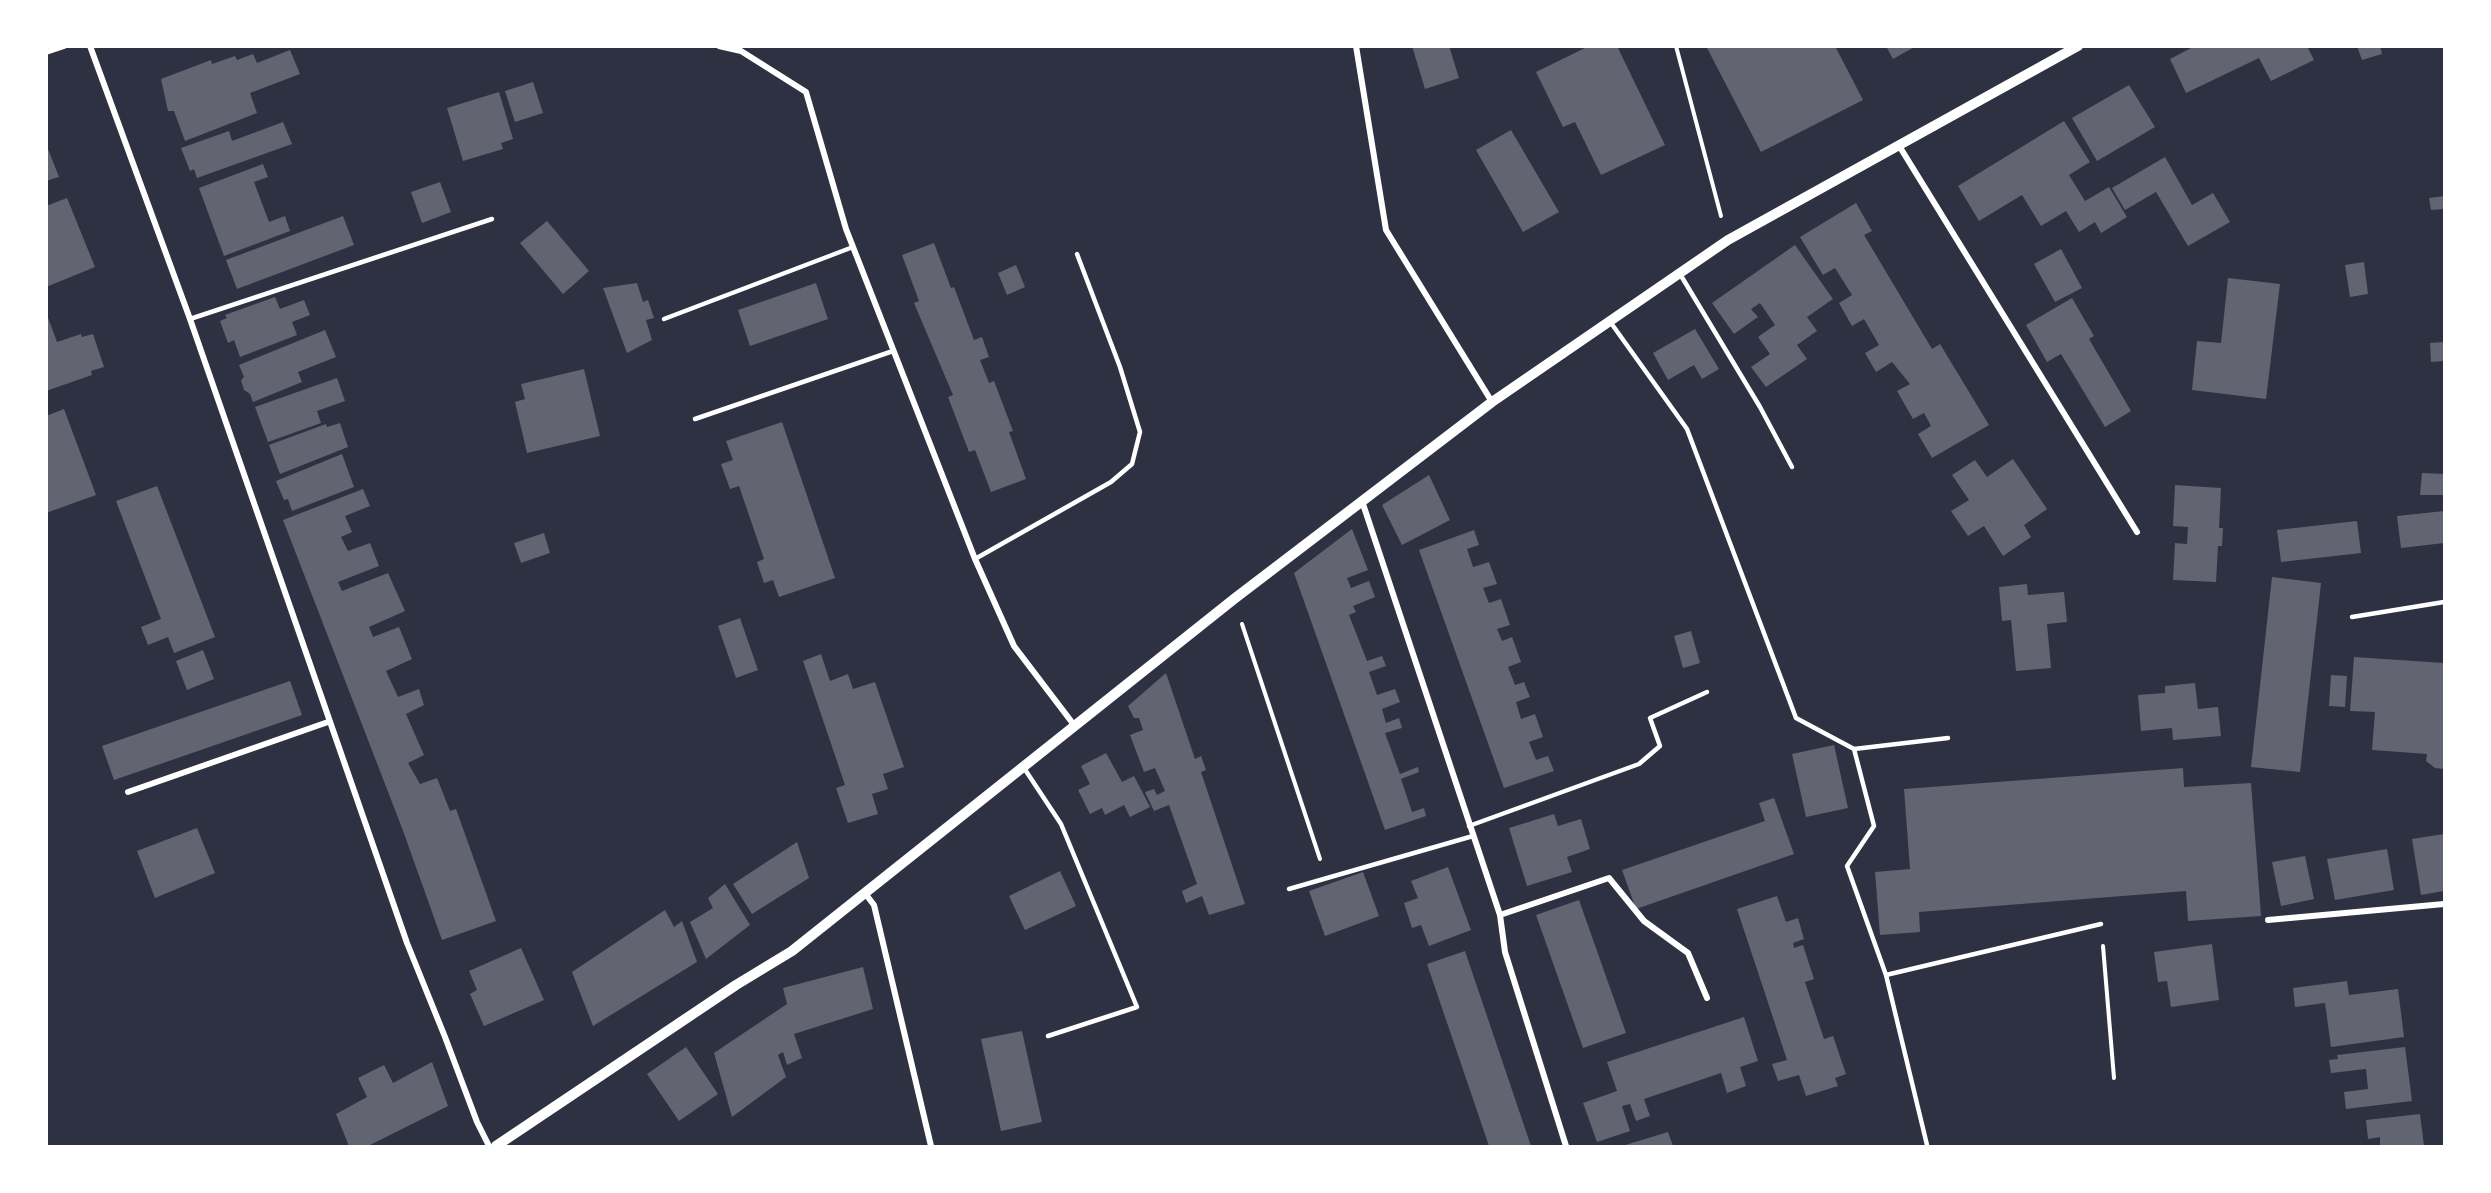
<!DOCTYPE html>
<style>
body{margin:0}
#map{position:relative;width:2491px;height:1193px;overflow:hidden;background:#2d3142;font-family:Figtree,sans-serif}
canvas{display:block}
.frame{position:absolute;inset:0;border:48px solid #fff;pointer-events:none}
</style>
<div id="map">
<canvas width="2491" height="1193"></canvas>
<div class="frame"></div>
</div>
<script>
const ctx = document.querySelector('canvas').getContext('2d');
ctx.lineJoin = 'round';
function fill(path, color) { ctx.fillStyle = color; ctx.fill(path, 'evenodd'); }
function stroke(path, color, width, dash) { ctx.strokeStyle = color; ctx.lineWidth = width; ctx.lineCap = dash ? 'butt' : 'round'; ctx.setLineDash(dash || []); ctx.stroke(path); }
fill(new Path2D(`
 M1412 46H1449L1459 78 1425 89Z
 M1589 46H1617L1665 145 1601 175 1575 122 1563 127 1536 72Z
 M1706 46H1835L1863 100 1761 152Z
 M1886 46H1916L1893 59Z
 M2195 46H2307L2314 60 2271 81 2259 58 2186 93 2170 59Z
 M2357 46H2380L2382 54 2362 60Z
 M290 50 300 74 250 93 257 113 185 141 174 111H168L161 79 211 60 212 64 235 56 237 60 253 54 257 63Z
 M533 82 543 113 515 122 505 91Z
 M2129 85 2155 127 2097 161 2072 118Z
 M499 92 513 139 501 143 503 149 463 161 447 108Z
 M2064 121 2090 162 2069 175 2085 201 2109 187 2127 217 2101 233 2095 222 2079 232 2066 211 2041 226 2022 195 1979 221 1958 186Z
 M283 122 292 144 197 178 194 169 190 171 181 148 229 131 232 141Z
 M1511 130 1559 212 1523 232 1476 150Z
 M46 144 59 177 46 181Z
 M2165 157 2192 205 2213 193 2230 222 2188 246 2156 192 2125 210 2112 188Z
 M263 164 268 177 254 182 269 222 285 216 290 231 224 256 199 188Z
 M440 182 451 212 422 223 411 192Z
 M2444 196V209L2431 210 2429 198Z
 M67 198 95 267 46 287V206Z
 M1856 203 1872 231 1864 235 1932 349 1940 344 1989 425 1932 458 1918 434 1931 426 1924 413 1913 419 1897 391 1910 384 1892 362 1876 372 1865 353 1879 345 1864 319 1852 326 1839 303 1852 295 1835 268 1823 275 1800 237Z
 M343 216 354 245 237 289 226 260Z
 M547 221 589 271 563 294 520 243Z
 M934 243 951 288 954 287 974 340 982 337 989 357 980 360 989 383 994 381 1013 431 1009 432 1026 479 991 492 975 450 969 452 948 397 953 395 914 303 919 301 902 255Z
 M1795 245 1833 299 1807 317 1817 331 1797 345 1807 359 1766 387 1751 367 1770 354 1758 337 1775 325 1760 303 1751 309 1758 317 1734 334 1712 303Z
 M2061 249 2082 288 2055 302 2034 264Z
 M2364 262 2368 294 2350 297 2345 265Z
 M1016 265 1025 287 1007 295 998 273Z
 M2228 278 2280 284 2266 399 2192 390 2197 341 2221 343Z
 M637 283 643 302 648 300 654 318 646 320 652 340 627 353 603 288Z
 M816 283 828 319 750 346 738 310Z
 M275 297 280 309 304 300 310 315 292 322 297 335 240 357 234 340 228 343 220 321 227 318 225 315Z
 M2072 298 2094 336 2089 339 2131 411 2105 427 2061 354 2047 362 2026 325Z
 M46 312 57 342 81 334 82 337 93 334 104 367 91 371 92 375 46 391Z
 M1695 329 1719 369 1702 379 1694 365 1668 380 1653 353Z
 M325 330 336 357 298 372 302 382 253 402 250 394 244 390 241 380 244 377 239 365Z
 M2444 342V361L2431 362 2430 343Z
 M584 369 600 436 527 453 515 402 525 399 521 384Z
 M337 378 345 401 317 411 321 423 268 442 255 407Z
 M64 409 96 495 46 513V416Z
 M782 422 835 578 779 597 773 580 764 583 757 562 764 559 739 486 730 489 721 464 733 460 726 441Z
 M340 423 348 447 280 474 269 445 326 424 327 427Z
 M342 454 354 487 292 511 288 499 284 500 276 481Z
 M2013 459 2047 509 2024 525 2031 537 2003 556 1984 526 1968 536 1951 511 1969 500 1952 475 1975 460 1987 477Z
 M2422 473 2444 474V495H2420Z
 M1429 475 1450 520 1402 545 1382 505Z
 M2175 485 2221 488 2219 528H2223L2222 546H2218L2216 582 2173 580 2175 543 2187 544 2188 527 2173 526Z
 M157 486 215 637 174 653 168 637 148 645 141 627 161 619 116 501Z
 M363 489 370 506 345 516 352 532 341 537 348 551 370 543 379 566 338 582 342 591 388 573 405 611 369 627 373 637 399 627 412 659 386 671 398 697 419 689 424 705 406 714 424 755 408 763 420 784 437 778 450 811 456 809 496 921 442 940 402 828 283 520Z
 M2444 511V543L2401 548 2397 516Z
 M2357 521 2361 553 2281 562 2277 530Z
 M1352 529 1368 570 1347 578 1351 588 1369 581 1375 597 1353 606 1356 612 1349 615 1367 661 1382 656 1386 666 1369 672 1377 695 1395 689 1400 702 1382 709 1386 723 1399 718 1402 728 1385 733 1400 774 1418 767 1419 772 1401 779 1412 812 1424 808 1426 816 1385 830 1294 573Z
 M1474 530 1479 545 1467 549 1473 567 1489 562 1497 584 1483 588 1489 603 1501 599 1510 625 1497 629 1502 641 1512 637 1521 662 1508 667 1515 685 1524 682 1530 697 1516 702 1521 719 1535 714 1543 737 1529 742 1536 760 1548 756 1554 771 1504 788 1419 550Z
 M544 533 550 553 521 563 514 543Z
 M2272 577 2321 583 2300 772 2251 767Z
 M2027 584 2028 595 2064 592 2067 622 2047 624 2051 668 2016 671 2011 620 2002 621 1999 587Z
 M740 618 758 670 736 678 718 626Z
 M1691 631 1700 663 1683 668 1674 636Z
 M203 650 214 679 187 690 176 661Z
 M821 654 830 681 848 674 853 689 875 682 904 767 883 774 888 789 872 794 878 814 848 823 836 788 845 785 803 661Z
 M2354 657 2444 663V769L2435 768 2426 761 2427 754 2372 750 2375 712 2350 711Z
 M1166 673 1195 759 1201 756 1206 770 1201 772 1245 904 1209 915 1202 896 1186 903 1182 891 1197 884 1169 805 1154 811 1145 792 1154 789 1157 795 1165 791 1155 768 1144 772 1130 735 1143 730 1139 718H1134L1128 706Z
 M2331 675 2347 676 2345 707 2329 706Z
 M290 681 302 715 114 780 102 746Z
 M2195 683 2198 709 2218 707 2221 736 2173 740 2172 728 2141 731 2138 695 2165 693V686Z
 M1834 745 1848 808 1806 817 1792 754Z
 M1106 753 1122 782 1134 776 1150 807 1130 817 1124 805 1105 815 1102 808 1090 814 1078 790 1090 784 1081 766Z
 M2183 768 2184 787 2251 783 2261 916 2188 921 2186 891 1919 912 1920 932 1880 935 1875 872 1910 869 1904 789Z
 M1774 798 1794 854 1636 909 1622 870 1765 821 1759 803Z
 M1554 814 1558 826 1581 819 1590 849 1567 857 1572 872 1527 886 1509 828Z
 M197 828 215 873 155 898 137 851Z
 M2444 834V891L2421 895 2412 839Z
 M797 842 809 878 752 914 733 884Z
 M2387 849 2394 890 2335 900 2327 859Z
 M2305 856 2314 899 2281 906 2272 862Z
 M1448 867 1471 930 1429 946 1421 925 1412 928 1404 903 1418 898 1411 881Z
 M1060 871 1076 906 1025 930 1009 896Z
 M1363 872 1379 916 1325 936 1309 891Z
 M725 884 750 925 706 959 690 922 713 908 708 898Z
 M1777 896 1786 922 1798 918 1804 939 1793 943 1794 948 1803 945 1814 979 1805 982 1824 1039 1833 1036 1846 1074 1835 1078 1838 1086 1806 1096 1799 1075 1778 1081 1772 1064 1787 1060 1737 909Z
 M1579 900 1626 1033 1583 1048 1536 915Z
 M665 910 674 927 682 921 697 962 593 1026 572 972Z
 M2212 944 2219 1000 2171 1007 2167 981 2158 982 2154 952Z
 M521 948 544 1000 484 1026 470 994 477 990 469 971Z
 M1465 951 1531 1146H1489L1427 964Z
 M863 967 873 1009 794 1034 802 1058 787 1065 783 1052 778 1055 786 1077 732 1117 714 1053 787 1004 783 988Z
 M2347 981 2349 995 2398 989 2404 1037 2331 1047 2325 1003 2295 1007 2293 988Z
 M1744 1017 1758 1061 1740 1067 1746 1086 1727 1093 1721 1073 1644 1099 1650 1116 1636 1121 1630 1104 1622 1106 1630 1131 1597 1142 1583 1103 1617 1091 1607 1062Z
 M1022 1031 1042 1122 1001 1131 981 1039Z
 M686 1047 718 1094 679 1121 647 1074Z
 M2405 1047 2412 1101 2346 1109 2344 1092 2368 1089 2366 1069 2331 1073 2329 1060 2338 1059 2337 1055Z
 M432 1062 448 1106 368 1146H349L336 1114 367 1097 358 1078 384 1065 393 1083Z
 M2420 1114 2424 1146H2380V1137L2368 1139 2366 1120Z
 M1668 1132 1673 1146H1622Z`), '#626471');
stroke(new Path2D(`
 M1676 46 1721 216
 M1242 624 1320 859
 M2103 946 2114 1078`), '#fff', 4);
stroke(new Path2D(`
 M1680 274 1760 407 1792 467
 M190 319 492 219
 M664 319 853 247
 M1611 323 1687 429 1796 718 1854 749 1874 826 1847 866 1886 975 1927 1145
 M695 419 893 351
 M975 559 1111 482 1132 464 1140 432 1120 367 1077 254
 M2352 617 2444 602
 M1854 749 1948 738
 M1024 768 1061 824 1137 1007 1048 1036
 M1469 826 1639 764 1660 746 1650 718 1707 692
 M1289 889 1473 836
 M1886 975 2101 924`), '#fff', 4.5);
stroke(new Path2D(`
 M90 46 190 319 407 943 445 1037 477 1122 489 1146
 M719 46 741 51 806 92 846 229 975 559 1014 646 1074 725
 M1356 46 1386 230 1492 402
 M46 52 64 46
 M1898 144 2137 532
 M1362 501 1500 915 1505 952 1566 1146
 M128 792 328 722
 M864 892 874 905 931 1146
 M1500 915 1609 878 1644 921 1688 953 1707 998
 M2268 920 2444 904`), '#fff', 6);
stroke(new Path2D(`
 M496 1146 736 985 792 951 1234 599 1492 402 1728 240 2078 46`), '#fff', 10);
</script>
